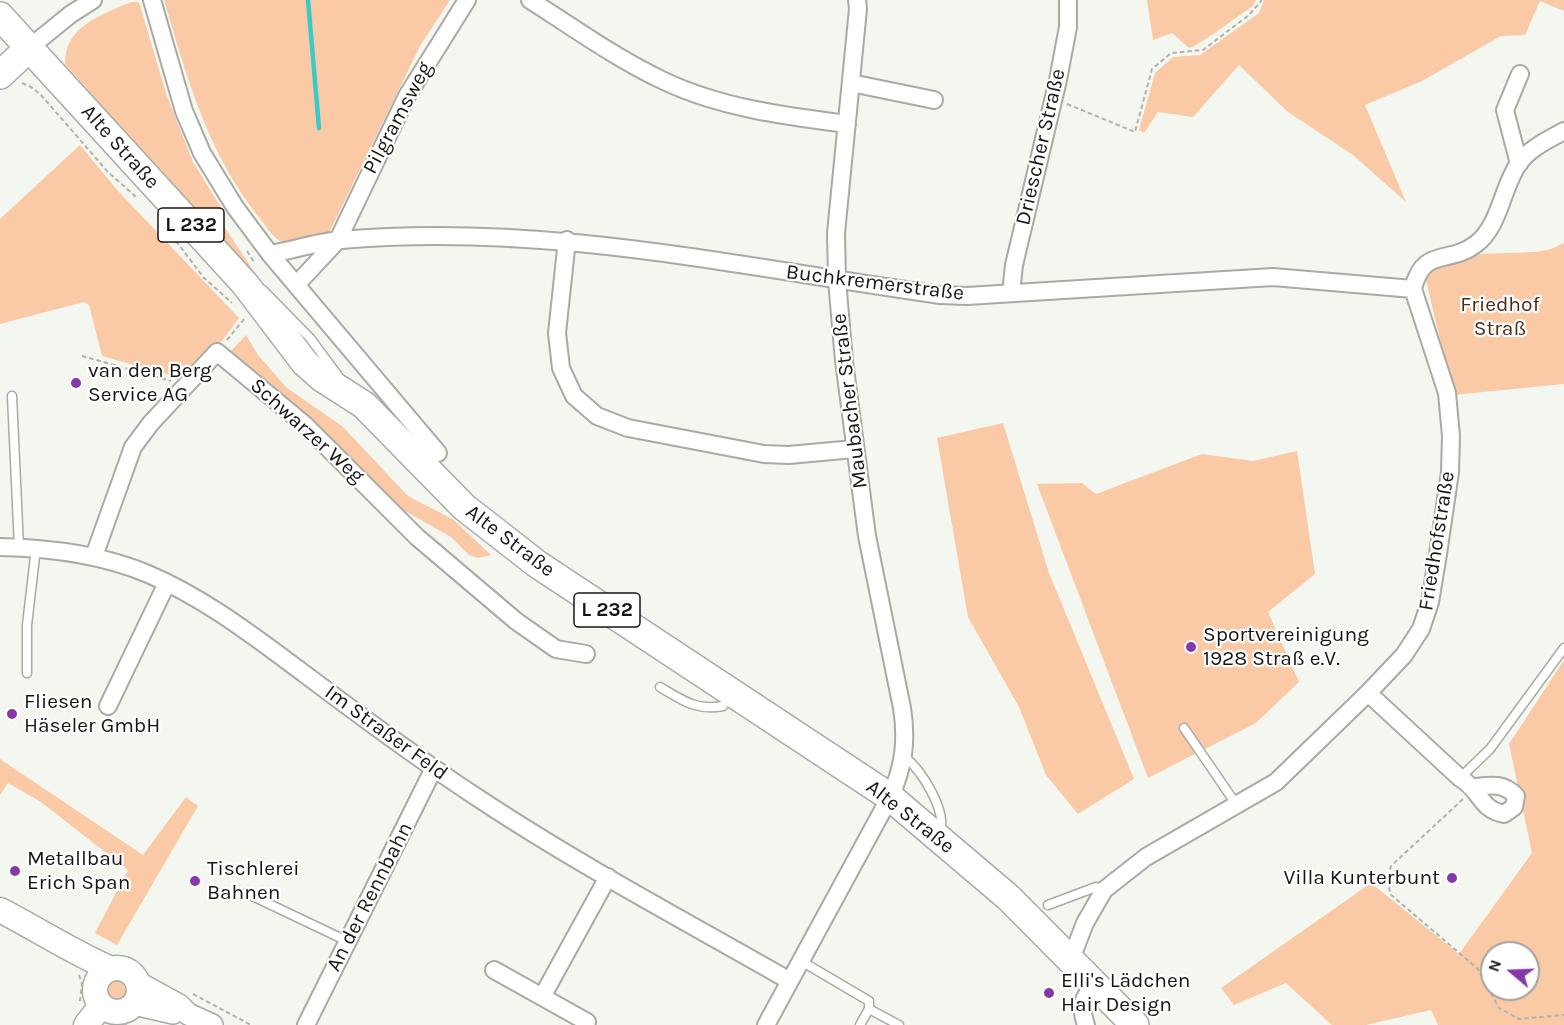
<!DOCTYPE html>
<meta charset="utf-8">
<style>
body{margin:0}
#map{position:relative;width:1564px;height:1025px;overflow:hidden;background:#f4f7f0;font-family:Karla,sans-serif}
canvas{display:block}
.north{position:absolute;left:1480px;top:941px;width:60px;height:60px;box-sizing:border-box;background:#fff;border:2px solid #a1a2a1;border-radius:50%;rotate:289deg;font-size:16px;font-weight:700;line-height:24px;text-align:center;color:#151614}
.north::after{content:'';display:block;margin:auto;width:21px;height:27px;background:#8638a8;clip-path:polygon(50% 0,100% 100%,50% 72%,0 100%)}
</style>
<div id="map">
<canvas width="1564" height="1025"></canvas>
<div class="north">N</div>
</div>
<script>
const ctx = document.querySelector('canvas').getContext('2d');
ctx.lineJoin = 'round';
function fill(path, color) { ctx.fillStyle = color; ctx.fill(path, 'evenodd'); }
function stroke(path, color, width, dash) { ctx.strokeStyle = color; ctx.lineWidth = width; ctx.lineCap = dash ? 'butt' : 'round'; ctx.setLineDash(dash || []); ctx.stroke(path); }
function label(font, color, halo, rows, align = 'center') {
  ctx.font = font + ' Karla,sans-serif'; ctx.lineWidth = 4.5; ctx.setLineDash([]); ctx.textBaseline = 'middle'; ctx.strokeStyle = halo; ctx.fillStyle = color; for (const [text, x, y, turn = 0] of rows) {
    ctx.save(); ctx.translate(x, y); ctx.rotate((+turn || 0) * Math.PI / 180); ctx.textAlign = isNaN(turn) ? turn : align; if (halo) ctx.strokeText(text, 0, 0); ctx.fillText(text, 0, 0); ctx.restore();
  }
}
fill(new Path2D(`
 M164 0H450L420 46 329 233C319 240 297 245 285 243 275 241 268 229 262 221 208 155 188 81 164 0Z
 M1147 0H1256L1253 6C1239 15 1199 46 1189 48L1172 33 1153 40Z
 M1264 0H1564V11L1540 1 1525 35 1501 36 1422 81 1365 105 1406 202 1353 155 1288 112 1239 65 1193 117 1158 112 1144 133 1139 130 1155 73 1173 57 1200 55 1259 13Z
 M131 2H139L166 93 193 162 222 209 219 219 257 276 254 280 65 64C64 26 102 15 131 2Z
 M80 145 118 191 239 318 219 345 184 379 102 356 89 305 84 302 0 324V219Z
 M1564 243V384L1453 395 1426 280C1440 243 1515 258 1547 250 1553 249 1559 245 1564 243Z
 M246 335 258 355 287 388 342 426 408 496 454 520 491 555 478 558 469 555 451 537 396 506 229 353Z
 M1003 423 1049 573 1134 779 1078 814 1046 775 1019 707 968 617 937 438Z
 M1297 451 1315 574 1268 612 1299 682 1256 723 1148 778 1037 484 1082 483 1096 494 1202 454 1253 461Z
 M1564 660V1025H1438L1431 1010 1366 1025H1332L1286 983 1234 1005 1221 988 1371 883 1459 954 1532 853 1509 744ZM1492 953H1528V989H1492Z
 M0 759 143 855 186 797 198 806 117 945 95 933 128 870 41 802 8 783 0 795Z
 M105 990a11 11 0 1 1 22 0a11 11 0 1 1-22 0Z`), '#fac9a6');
stroke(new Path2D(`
 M308 0 319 128`), '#3acaca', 4.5);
const service = new Path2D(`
 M263 290 310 338 341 380
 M12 396 19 547
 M27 673V625L36 548
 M660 687C682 700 696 711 723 706L729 697
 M1184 728 1236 804
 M904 756C921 770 949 812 939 834
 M1460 778 1490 749 1564 648
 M246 893 347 941
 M1048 905 1096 887 1104 890
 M801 961 869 1001V1009L899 1025
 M860 1025 869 1009`);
const minor = new Path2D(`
 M152 0 184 111 202 153 235 207 270 254 438 453
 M530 0C574 28 617 59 664 81 721 108 785 116 847 124
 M29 48 71 14 93 0
 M851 83 934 100
 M1519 164 1505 110 1520 74
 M567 240 557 333 561 368 574 396 597 416 628 428 764 454 789 455 854 449
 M270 254C293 250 317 242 341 240 543 222 741 267 940 295L967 296 1273 277 1413 289
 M296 285 338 240 407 96 467 0
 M1413 289C1423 246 1449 265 1476 244 1500 226 1502 187 1519 163 1530 148 1548 140 1564 131
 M1011 293 1014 265 1058 80 1068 27V0
 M0 547C51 548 101 554 148 574 205 598 256 638 306 675 363 718 421 761 481 800 581 866 687 922 790 981
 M94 556 133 447 151 423 217 352 305 425 417 537 516 621 556 649 586 654
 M1368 693 1460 778C1482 791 1479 809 1504 814L1514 807 1516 796C1504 783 1491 785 1475 787
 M108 706 167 583
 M1071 959 1085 923 1104 890 1146 857 1276 782 1368 693 1404 655 1421 629 1430 602 1438 554 1450 472 1451 436 1447 393 1413 289
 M494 970 587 1022
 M542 997 608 877
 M306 1025 434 768
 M766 1025 890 797C904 767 907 740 902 708L867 536 844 361 837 280 836 233 858 9 857 0
 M1086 1025C1080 1007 1081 998 1095 985`);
const tertiary = new Path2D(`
 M137 982 179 1005 188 1014 212 1025
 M134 1004 173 1013`);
const secondary = new Path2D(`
 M0 910C37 929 72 952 111 969
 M95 990a22 22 0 1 1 44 0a22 22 0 1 1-44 0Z
 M86 1025 101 1006`);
const primary = new Path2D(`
 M0 16 245 284 305 363 322 378 364 405 464 507 537 564 890 797 1009 898 1135 1025
 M0 75 29 48`);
stroke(service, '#a8aba5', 11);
stroke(minor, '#a8aba5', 20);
stroke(tertiary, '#a8aba5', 24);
stroke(secondary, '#a8aba5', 27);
stroke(primary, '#a8aba5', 30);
stroke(new Path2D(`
 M22 83 33 88 41 95 108 172 136 197
 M1067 104 1135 132 1152 69 1171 53 1203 50 1249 15 1262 0
 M176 241 204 278 232 303
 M247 251 254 262
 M227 340 244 319
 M82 356 171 381
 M1463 799 1391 866 1388 878 1390 894 1478 969 1499 1008 1519 1019 1564 1015
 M127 958 138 964
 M79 975 82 984 80 1001
 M193 994 251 1025
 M123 1025 130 1022`), '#b0b3ad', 2, [4.5, 3]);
stroke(service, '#fff', 8);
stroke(minor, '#fff', 16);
stroke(tertiary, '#fff', 21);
stroke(secondary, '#fff', 24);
stroke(primary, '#fff', 27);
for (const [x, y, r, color] of [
 [76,383,6,"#8638a8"],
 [1191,647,6,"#8638a8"],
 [12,714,6,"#8638a8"],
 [15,871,6,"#8638a8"],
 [1452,878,6,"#8638a8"],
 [195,881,6,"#8638a8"],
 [1049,993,6,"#8638a8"]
]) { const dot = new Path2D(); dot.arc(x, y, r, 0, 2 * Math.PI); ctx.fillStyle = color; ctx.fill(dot); stroke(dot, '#fff', 2); }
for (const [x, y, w] of [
 [191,225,66],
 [607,610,66]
]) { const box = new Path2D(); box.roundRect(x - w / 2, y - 17, w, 34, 4.5); ctx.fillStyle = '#fff'; ctx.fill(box); stroke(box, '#151614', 1.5); }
label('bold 20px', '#151614', null, [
 ["L 232",191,225],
 ["L 232",607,610]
]);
label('21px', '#151614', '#fff', [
 ["Pilgramsweg",398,118,-62],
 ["Alte Straße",120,147,48],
 ["Driescher Straße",1041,147,-77],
 ["Buchkremerstraße",875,283,7],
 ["Maubacher Straße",850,401,-97],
 ["Schwarzer Weg",307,431,42],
 ["Alte Straße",510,541,37],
 ["Friedhofstraße",1437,541,-81],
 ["Im Straßer Feld",386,733,36],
 ["Alte Straße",910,817,38],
 ["An der Rennbahn",370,897,-63]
]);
label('21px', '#4d2e15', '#fff', [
 ["Friedhof",1500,305],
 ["Straß",1500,329]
]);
label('21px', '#151614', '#fff', [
 ["van den Berg",88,371],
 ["Service AG",88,395],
 ["Sportvereinigung",1203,635],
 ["1928 Straß e.V.",1203,659],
 ["Fliesen",24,702],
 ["Häseler GmbH",24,726],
 ["Metallbau",27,859],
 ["Erich Span",27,883],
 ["Tischlerei",207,869],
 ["Bahnen",207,893],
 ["Villa Kunterbunt",1440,878,"right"],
 ["Elli's Lädchen",1061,981],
 ["Hair Design",1061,1005]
], 'left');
</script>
